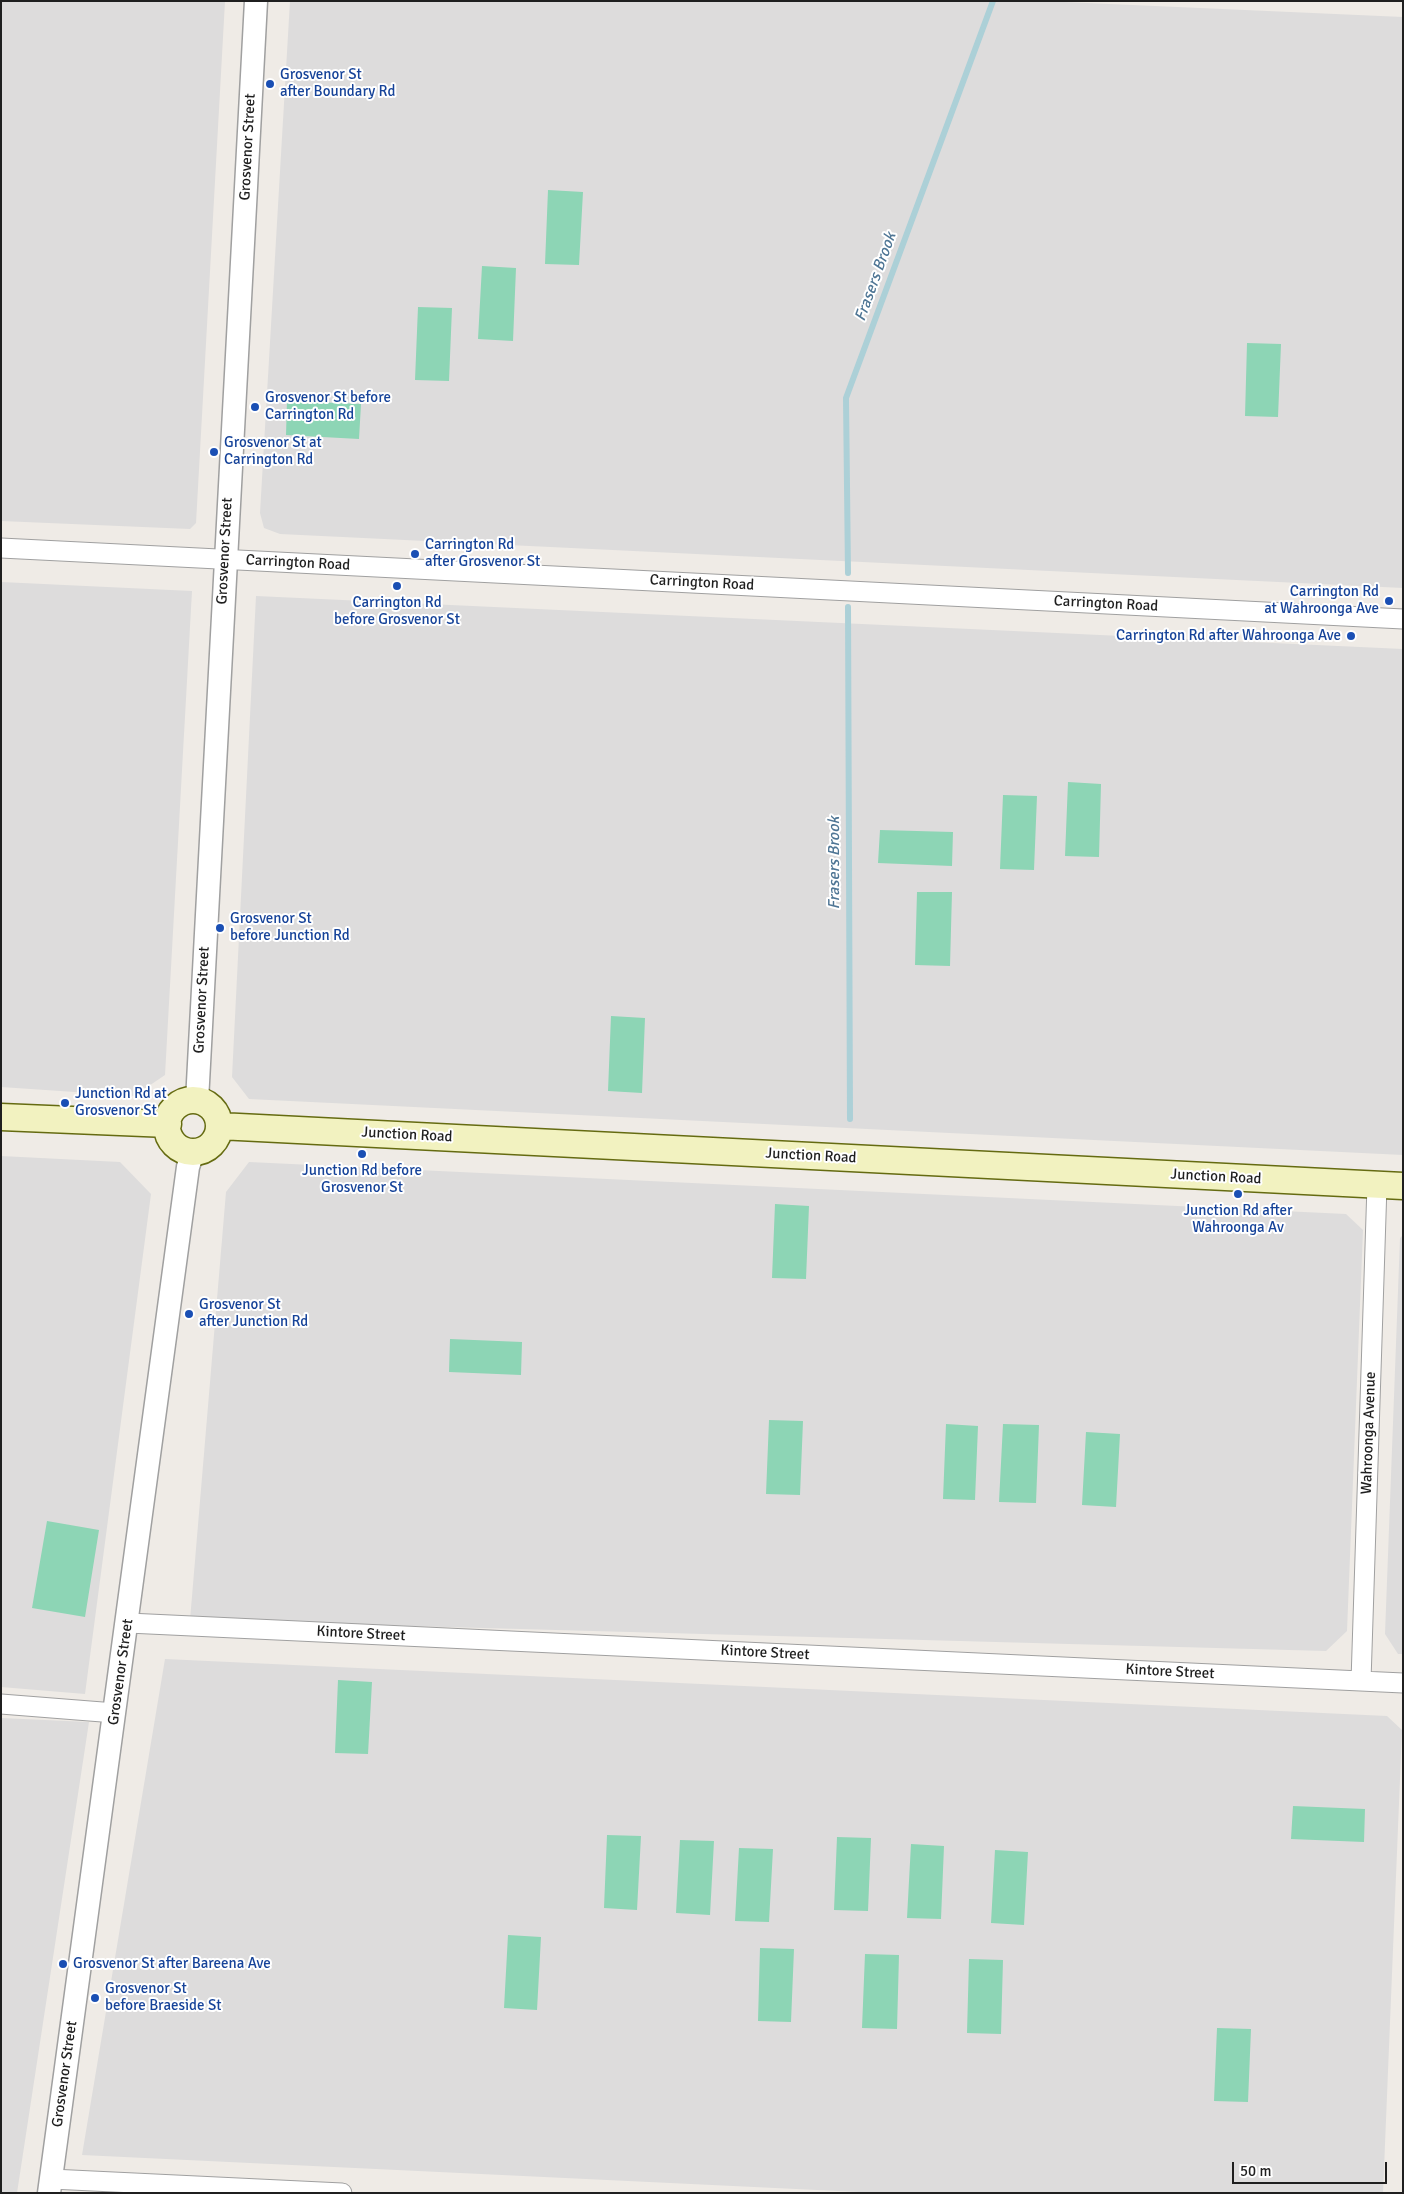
<!DOCTYPE html>
<style>
body{margin:0}
#map{position:relative;width:1404px;height:2194px;overflow:hidden;background:#efebe6;font-family:Signika,sans-serif}
canvas{display:block}
.frame{position:absolute;inset:0;border:2px solid #1f1f1f;pointer-events:none}
.scale{position:absolute;left:1232px;top:2162px;width:155px;height:22px;box-sizing:border-box;border:2px solid #1f1f1f;border-top:0;padding-left:6px;font-size:15px;line-height:18px;white-space:nowrap;color:#1f1f1f;-webkit-text-stroke:4px #fff;paint-order:stroke}
</style>
<div id="map">
<canvas width="1404" height="2194"></canvas>
<div class="frame"></div>
<div class="scale">50 m</div>
</div>
<script>
const ctx = document.querySelector('canvas').getContext('2d');
ctx.lineJoin = 'round';
function fill(path, color) { ctx.fillStyle = color; ctx.fill(path, 'evenodd'); }
function stroke(path, color, width, dash) { ctx.strokeStyle = color; ctx.lineWidth = width; ctx.lineCap = dash ? 'butt' : 'round'; ctx.setLineDash(dash || []); ctx.stroke(path); }
function label(font, color, halo, rows, align = 'center') {
  ctx.font = font + ' Signika,sans-serif'; ctx.lineWidth = 4; ctx.setLineDash([]); ctx.textBaseline = 'middle'; ctx.strokeStyle = halo; ctx.fillStyle = color; for (const [text, x, y, turn = 0] of rows) {
    ctx.save(); ctx.translate(x, y); ctx.rotate((+turn || 0) * Math.PI / 180); ctx.textAlign = isNaN(turn) ? turn : align; if (halo) ctx.strokeText(text, 0, 0); ctx.fillText(text, 0, 0); ctx.restore();
  }
}
fill(new Path2D(`
 M1 1H225L196 523 190 529 1 521Z
 M290 1H1042L1403 17V588L280 534 264 528 260 513Z
 M1 582 192 591 165 1075 134 1096 1 1087Z
 M256 596 1403 649V1155L249 1099 232 1077Z
 M1 1156 120 1162 151 1194 85 1694 1 1687Z
 M249 1162 1346 1214 1363 1230 1347 1631 1326 1651 190 1620 226 1192Z
 M1403 1235V1654H1398L1385 1634 1400 1238Z
 M165 1659 1387 1716 1402 1730 1383 2193H880L82 2155Z
 M1 1718 89 1722 17 2193H1Z`), '#dddcdc');
fill(new Path2D(`
 M548 190 583 192 579 265 545 264Z
 M482 266 516 268 513 341 478 339Z
 M418 307 452 308 449 381 415 380Z
 M1247 343 1281 344 1278 417 1245 416Z
 M287 401 361 404 359 439 286 435Z
 M1068 782 1101 784 1099 857 1065 856Z
 M1003 795 1037 796 1034 870 1000 869Z
 M880 830 953 832 952 866 878 863Z
 M917 892H952L950 966 915 965Z
 M611 1016 645 1018 642 1093 608 1091Z
 M775 1204 809 1206 806 1279 772 1278Z
 M450 1339 522 1342 521 1375 449 1372Z
 M769 1420 803 1421 800 1495 766 1494Z
 M946 1424 978 1426 975 1500 943 1499Z
 M1003 1424 1039 1425 1036 1503 999 1502Z
 M1086 1432 1120 1434 1116 1507 1082 1505Z
 M47 1521 99 1530 85 1617 32 1608Z
 M338 1680 372 1682 368 1754 335 1753Z
 M1293 1806 1365 1809 1364 1842 1291 1839Z
 M607 1835 641 1836 637 1910 604 1908Z
 M837 1837 871 1838 868 1911 834 1910Z
 M680 1840 714 1841 710 1915 676 1913Z
 M911 1844 944 1846 941 1919 907 1918Z
 M739 1848 773 1849 769 1922 735 1921Z
 M995 1850 1028 1852 1024 1925 991 1923Z
 M508 1935 541 1937 537 2010 504 2008Z
 M760 1948 794 1949 791 2022 758 2021Z
 M865 1954 899 1955 897 2029 862 2028Z
 M969 1959 1003 1960 1001 2034 967 2033Z
 M1217 2028 1251 2029 1248 2102 1214 2101Z`), '#8dd5b5');
stroke(new Path2D(`
 M848 573 846 398 993 1
 M848 607 850 1119`), '#acd0d7', 6);
const minor = new Path2D(`
 M1 548 1403 619
 M128 1623 1403 1683
 M1361 1681 1377 1185
 M1 1704 115 1713
 M51 2179 342 2193`);
const tertiary = new Path2D(`
 M197 1101 256 1
 M49 2193 188 1167 193 1152`);
const secondary = new Path2D(`
 M167 1126a26 26 0 1 1 52 0a26 26 0 1 1-52 0Z
 M1 1117 168 1124
 M219 1126 1403 1186`);
stroke(minor, '#a0a0a0', 21);
stroke(tertiary, '#a0a0a0', 25);
stroke(secondary, '#656b11', 29);
stroke(minor, '#fff', 19);
stroke(tertiary, '#fff', 22);
stroke(secondary, '#f2f2c0', 26);
for (const [x, y, r, color] of [
 [270,84,5,"#1a4fb4"],
 [255,407,5,"#1a4fb4"],
 [214,452,5,"#1a4fb4"],
 [415,554,5,"#1a4fb4"],
 [397,586,5,"#1a4fb4"],
 [1389,601,5,"#1a4fb4"],
 [1351,636,5,"#1a4fb4"],
 [220,928,5,"#1a4fb4"],
 [65,1103,5,"#1a4fb4"],
 [362,1154,5,"#1a4fb4"],
 [1238,1194,5,"#1a4fb4"],
 [189,1314,5,"#1a4fb4"],
 [63,1964,5,"#1a4fb4"],
 [95,1998,5,"#1a4fb4"]
]) { const dot = new Path2D(); dot.arc(x, y, r, 0, 2 * Math.PI); ctx.fillStyle = color; ctx.fill(dot); stroke(dot, '#fff', 2); }
label('15px', '#164399', '#fff', [
 ["Grosvenor St",280,75],
 ["after Boundary Rd",280,92],
 ["Grosvenor St before",265,398],
 ["Carrington Rd",265,415],
 ["Grosvenor St at",224,443],
 ["Carrington Rd",224,460],
 ["Carrington Rd",425,545],
 ["after Grosvenor St",425,562],
 ["Carrington Rd",1379,592,"right"],
 ["at Wahroonga Ave",1379,609,"right"],
 ["Carrington Rd",397,603,"center"],
 ["before Grosvenor St",397,620,"center"],
 ["Carrington Rd after Wahroonga Ave",1341,636,"right"],
 ["Grosvenor St",230,919],
 ["before Junction Rd",230,936],
 ["Junction Rd at",75,1094],
 ["Grosvenor St",75,1111],
 ["Junction Rd before",362,1171,"center"],
 ["Grosvenor St",362,1188,"center"],
 ["Junction Rd after",1238,1211,"center"],
 ["Wahroonga Av",1238,1228,"center"],
 ["Grosvenor St",199,1305],
 ["after Junction Rd",199,1322],
 ["Grosvenor St after Bareena Ave",73,1964],
 ["Grosvenor St",105,1989],
 ["before Braeside St",105,2006]
], 'left');
label('15px', '#1f1f1f', '#fff', [
 ["Grosvenor Street",248,147,-87],
 ["Grosvenor Street",225,551,-87],
 ["Carrington Road",298,563,3],
 ["Carrington Road",702,583,3],
 ["Carrington Road",1106,604,3],
 ["Grosvenor Street",202,1000,-87],
 ["Junction Road",407,1135,3],
 ["Junction Road",811,1156,3],
 ["Junction Road",1216,1177,3],
 ["Wahroonga Avenue",1369,1433,-88],
 ["Kintore Street",361,1634,3],
 ["Kintore Street",765,1653,3],
 ["Grosvenor Street",121,1672,-82],
 ["Kintore Street",1170,1672,3],
 ["Grosvenor Street",65,2074,-82]
]);
label('italic 16px', '#4f7695', '#fff', [
 ["Frasers Brook",876,277,-70],
 ["Frasers Brook",835,863,-90]
]);
</script>
